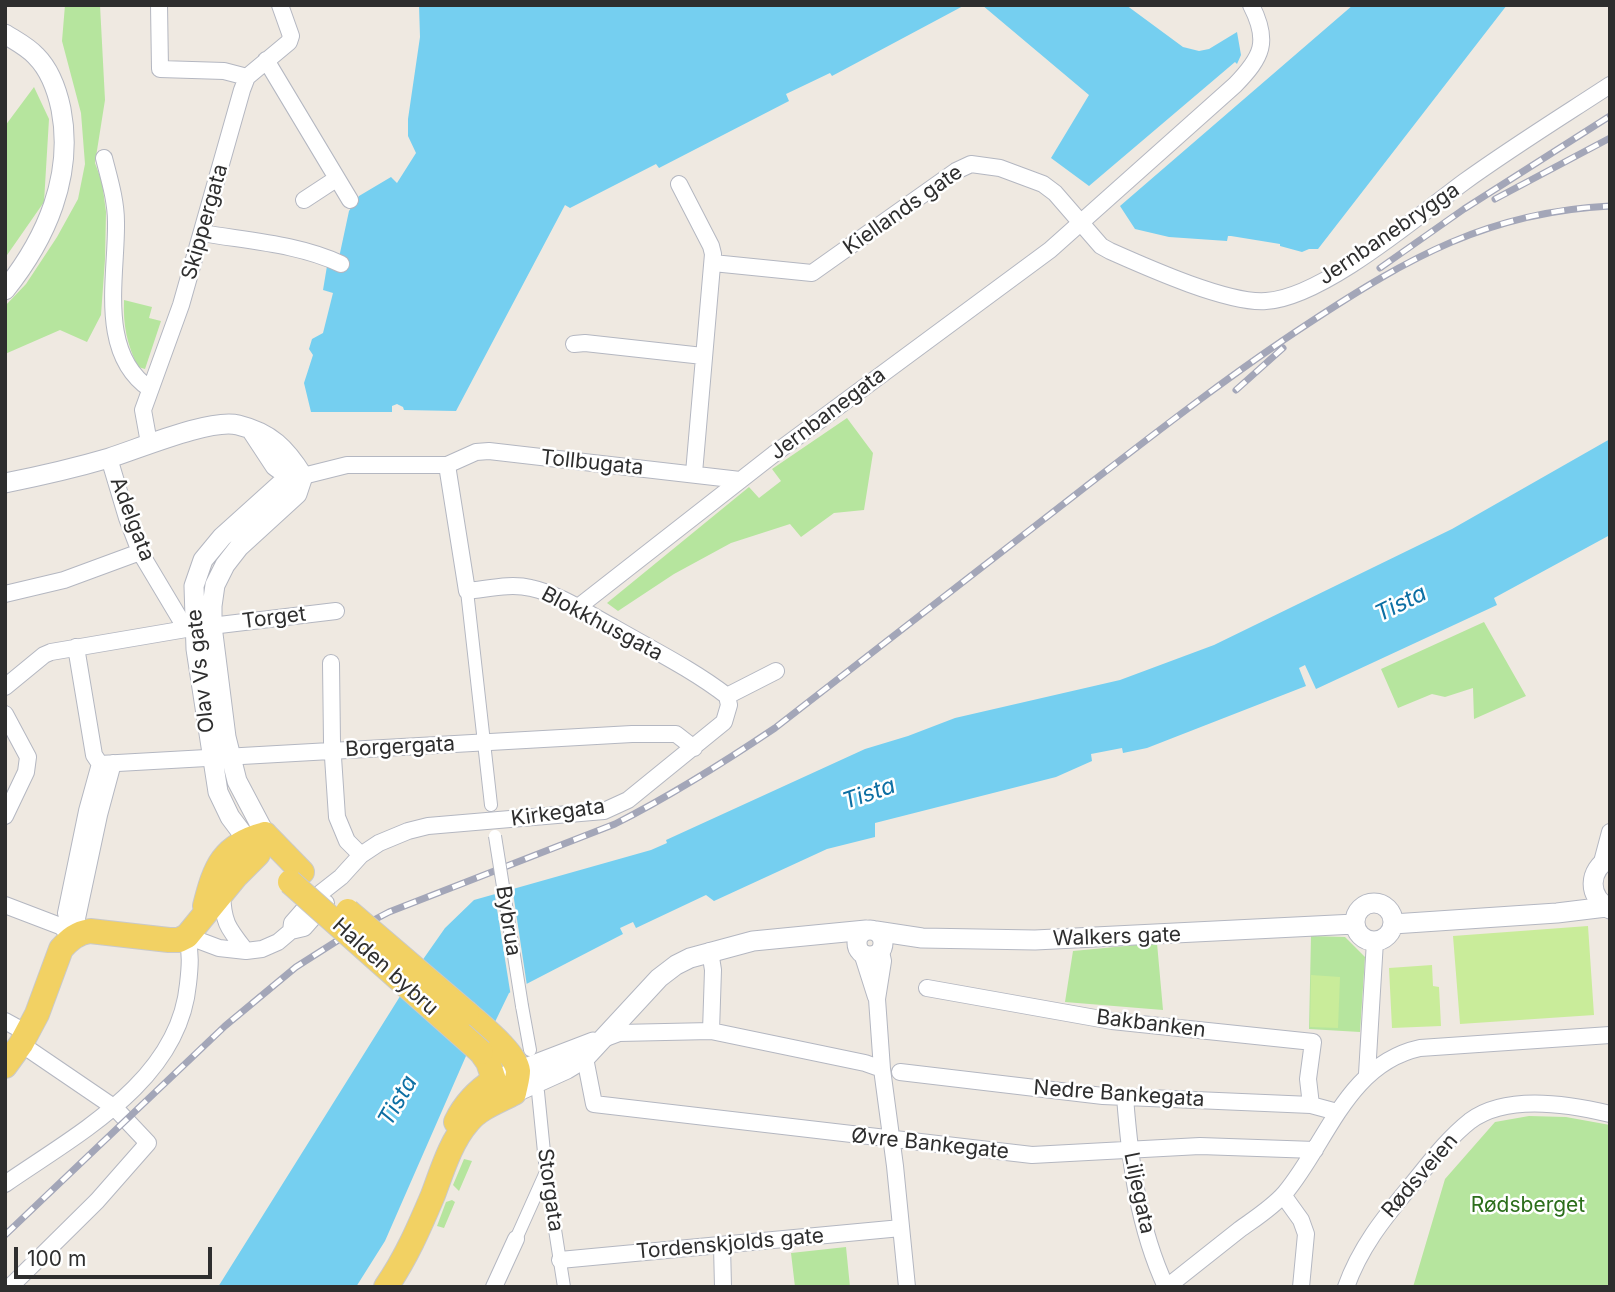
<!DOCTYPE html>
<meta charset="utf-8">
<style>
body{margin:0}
#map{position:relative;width:1615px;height:1292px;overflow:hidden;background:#efe9e1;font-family:Inter,sans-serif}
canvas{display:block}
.frame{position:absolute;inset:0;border:7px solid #2e2e2e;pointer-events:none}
.scale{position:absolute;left:14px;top:1247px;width:198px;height:32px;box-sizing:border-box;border:4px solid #2e2e2e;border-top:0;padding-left:9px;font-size:21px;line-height:24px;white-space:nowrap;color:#2e2e2e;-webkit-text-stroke:5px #fff;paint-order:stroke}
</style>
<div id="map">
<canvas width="1615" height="1292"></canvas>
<div class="frame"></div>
<div class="scale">100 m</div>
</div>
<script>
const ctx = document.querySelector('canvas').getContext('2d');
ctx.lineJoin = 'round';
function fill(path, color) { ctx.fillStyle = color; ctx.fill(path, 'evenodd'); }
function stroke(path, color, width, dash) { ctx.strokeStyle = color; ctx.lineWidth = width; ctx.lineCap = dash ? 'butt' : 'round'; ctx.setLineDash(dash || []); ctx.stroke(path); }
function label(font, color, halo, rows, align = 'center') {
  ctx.font = font + ' Inter,sans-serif'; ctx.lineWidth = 5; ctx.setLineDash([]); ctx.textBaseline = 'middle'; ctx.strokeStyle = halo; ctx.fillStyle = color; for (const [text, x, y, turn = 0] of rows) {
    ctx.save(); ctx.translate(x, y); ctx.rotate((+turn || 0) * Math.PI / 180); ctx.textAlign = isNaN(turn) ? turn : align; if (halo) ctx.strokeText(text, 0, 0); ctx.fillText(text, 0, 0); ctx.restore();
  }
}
fill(new Path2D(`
 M65 5H100L105 100 95 163 102 182 106 212 105 259 101 315 87 342 60 330 5 354V306L26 284 57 237 78 199 85 164 81 113 62 41Z
 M34 87 49 119 44 202 5 258V126Z
 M124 300 152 307 149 318 161 321 145 369 138 367C127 344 123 326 124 300Z
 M847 418 873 453 864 510 834 513 801 537 790 524 731 543 674 574 618 611 607 603 749 487 759 498 781 481 772 469Z
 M1484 622 1526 696 1474 719 1473 688 1445 697 1432 694 1398 708 1381 669Z
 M1311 936 1345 937 1365 957 1360 1032 1309 1029Z
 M1157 943 1163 1010 1065 1002 1073 951Z
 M1529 1116 1566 1117 1610 1125V1287H1413L1445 1179 1495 1122Z
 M464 1159 472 1161 459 1191 453 1185Z
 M452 1200 455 1202 444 1228 437 1226 446 1202Z
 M846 1247 850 1287H795L791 1253Z`), '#b6e59e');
fill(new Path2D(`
 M1588 926 1594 1015 1460 1024 1453 936Z
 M1432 965 1433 986 1439 987 1441 1026 1392 1028 1389 968Z
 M1311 975 1340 977 1338 1028 1310 1027Z`), '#c9ec9a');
fill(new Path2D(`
 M419 5H965L832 76 830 73 786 94 789 101 659 168 656 164 570 208 565 205 456 411 404 410 403 407 397 404 392 406V412H311L304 383 313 355 309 349 312 339 323 333 333 293 323 290 327 266 337 267 349 211 359 196 391 177 397 183 416 153 408 136V119L420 37Z
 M982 5H1126L1183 47 1199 51 1209 49 1237 32 1241 55 1237 64 1235 62 1089 186 1051 158 1089 95Z
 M1353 5H1507L1318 249H1309L1302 252 1280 246V244L1231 236H1228L1227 241 1169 237 1135 229 1120 206Z
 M1610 439V535L1494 598 1497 605 1316 689 1305 665 1299 668 1306 686 1147 748 1123 753 1122 748 1091 754 1092 761 1056 777 875 823V837L827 849 714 901 706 895 636 928 633 922 620 928 623 934 509 993 494 1024 466 1056 385 1241 356 1287H218L424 958 445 928 474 900 651 850 667 843 666 840 865 749 908 736 955 718 1120 680 1214 645 1452 529Z`), '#75cff0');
fill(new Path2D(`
 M512 886 527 986 511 997 494 890Z`), '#efe9e1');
const pedestrian = new Path2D(`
 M467 591 491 805
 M522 1006 530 1050
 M538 1092 546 1172 564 1287
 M516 1239 546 1172`);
const minor = new Path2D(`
 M159 5 160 69 224 71 247 77
 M266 60 350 200
 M104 158C109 178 116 200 116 222 117 275 97 353 150 389
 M679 184 711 246 713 254 694 473
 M304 200 336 179
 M202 233C248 241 299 244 341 264
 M713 263 812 273 956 171 971 164 1000 168 1043 184 1055 193 1101 246 1110 251C1146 267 1228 304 1266 301 1322 298 1418 216 1464 182 1511 148 1561 117 1610 85
 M574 344 585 343 703 356
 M149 443 143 410 181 305 242 90 247 77 289 42 291 36 280 5
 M109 458 127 518 140 552 186 629 336 611
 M447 465 467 591C488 589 510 583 531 588 559 594 587 613 613 627 651 649 692 669 727 696
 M447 465 476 452 489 451 740 480
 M303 476 347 465H447
 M5 594 64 580 140 552
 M577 608 774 454 1050 250 1235 85C1262 57 1270 42 1251 5
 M76 647 94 755 100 764
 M331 663 332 742 337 817 347 841 361 855
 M5 687 44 655 51 652 186 629
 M5 714 28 757 26 772 5 816
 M100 764 632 734H676L694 748
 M1602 862 1610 832
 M222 893C223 923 228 928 246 951
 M5 905 60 926 73 937
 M291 931 292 923 313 899 341 877 361 855 379 843 408 831 428 826 604 811 628 800 724 722 729 705 727 696 776 671
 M72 932 66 913 87 811 100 764
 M187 936 219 948 246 951 262 949 278 942 291 931 304 928 326 903
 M73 937 99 815 113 763
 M710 951 713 970 711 1031
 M881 952 883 961 877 999 882 1069 895 1166 907 1287
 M862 953 876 997
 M927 988 1112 1021 1313 1042 1308 1079 1311 1105
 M5 1021 27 1033
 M603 1039 619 1033 711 1031 865 1063 882 1069
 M585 1058 594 1104 1032 1155 1200 1146 1315 1150
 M900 1072 1103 1096 1311 1105 1337 1112
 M1367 1074 1375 941
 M1125 1097C1130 1161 1138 1227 1166 1287
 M5 1184C77 1134 179 1081 188 984 190 967 191 953 187 936
 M1283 1195 1301 1220 1306 1234 1301 1287
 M722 1246 723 1287
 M560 1260 901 1228
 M10 1287 97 1201 148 1143 115 1108 21 1044
 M494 1287 516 1239
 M1167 1287C1191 1268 1215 1249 1239 1230 1254 1219 1272 1208 1285 1193 1327 1143 1347 1064 1420 1048L1610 1035
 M1346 1287C1360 1248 1383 1219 1409 1188 1428 1165 1446 1140 1470 1121 1506 1094 1569 1104 1610 1114`);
const tertiary = new Path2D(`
 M5 34C16 41 28 47 36 56 50 70 57 90 61 109 74 176 46 239 5 290
 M252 431 275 466 279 469 302 476
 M5 483C40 476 75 468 109 458 138 449 211 418 238 425 271 433 286 449 303 476
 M265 834 237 781 226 737 212 626V606L215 585 225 565 239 547 297 494 303 476
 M254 849 230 817 218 792 196 649 194 586 203 560 222 537 283 482 303 476
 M1610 858C1588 870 1587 897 1610 909
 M1355 922a19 19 0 1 1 38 0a19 19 0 1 1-38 0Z
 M1393 924 1557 913 1606 907
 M857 943a13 13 0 1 1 26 0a13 13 0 1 1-26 0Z
 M876 931 922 938 1035 940 1355 924
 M507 1075 593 1042
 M505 1087 514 1093 567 1069 585 1058 659 978 676 965 690 958 753 941 866 930`);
const primary = new Path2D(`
 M265 834 302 872
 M205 906C215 866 223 845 265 834
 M5 1066 21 1044 37 1014 61 949C70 939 77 933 90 931L169 940H179L187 936 236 876 258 854 265 834
 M456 1122C465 1103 477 1091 494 1080L488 1062 481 1052
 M386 1287C406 1258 419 1228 433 1195 442 1171 451 1141 468 1122 479 1108 499 1101 514 1093 515 1087 518 1078 518 1071 516 1053 480 1025 467 1013`);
stroke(pedestrian, '#b4b7c1', 14);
stroke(minor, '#b4b7c1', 18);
stroke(tertiary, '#b4b7c1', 21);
stroke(primary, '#c9c9c9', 26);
stroke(pedestrian, '#fff', 12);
stroke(minor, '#fff', 16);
stroke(tertiary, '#fff', 19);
stroke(primary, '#f2d163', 24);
const rail = new Path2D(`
 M1495 199 1610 138
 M1380 268 1464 209 1610 116
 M1236 390 1283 348
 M5 1235 225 1026 296 967 351 932 389 912 615 824C670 796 723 763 775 728 878 648 981 568 1084 488 1158 431 1231 374 1309 323 1408 258 1488 212 1610 206`);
stroke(rail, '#a3a6b8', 7);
stroke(rail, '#fff', 4.5, [13]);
const pedestrianBridge = new Path2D(`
 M495 836 522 1006`);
const primaryBridge = new Path2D(`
 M290 882 481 1052
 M348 911 467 1013`);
stroke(pedestrianBridge, '#b4b7c1', 14, []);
stroke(primaryBridge, '#c9c9c9', 26, []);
stroke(pedestrianBridge, '#fff', 12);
stroke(primaryBridge, '#f2d163', 24);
label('21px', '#2e2e2e', '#fff', [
 ["Kiellands gate",903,210,-35],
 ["Skippergata",205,222,-74],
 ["Jernbanebrygga",1389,234,-34],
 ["Jernbanegata",828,414,-37],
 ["Tollbugata",592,463,6],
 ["Adelgata",132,519,69],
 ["Torget",274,618,-7],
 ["Blokkhusgata",602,624,28],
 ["Olav Vs gate",201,671,-96],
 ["Borgergata",400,747,-3],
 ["Kirkegata",558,813,-8],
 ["Bybrua",508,921,81],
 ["Walkers gate",1117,937,-2],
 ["Halden bybru",385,967,42],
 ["Bakbanken",1151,1024,7],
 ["Nedre Bankegata",1119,1094,4],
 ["Øvre Bankegate",930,1144,6],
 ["Rødsveien",1420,1176,-49],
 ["Storgata",550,1190,82],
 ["Liljegata",1139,1193,78],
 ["Tordenskjolds gate",730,1244,-5]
]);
label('21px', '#2c6e1b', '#fff', [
 ["Rødsberget",1528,1206]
]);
label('italic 23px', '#0d6fa3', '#fff', [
 ["Tista",1401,604,-26],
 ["Tista",869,794,-19],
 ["Tista",398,1101,-60]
]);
</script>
